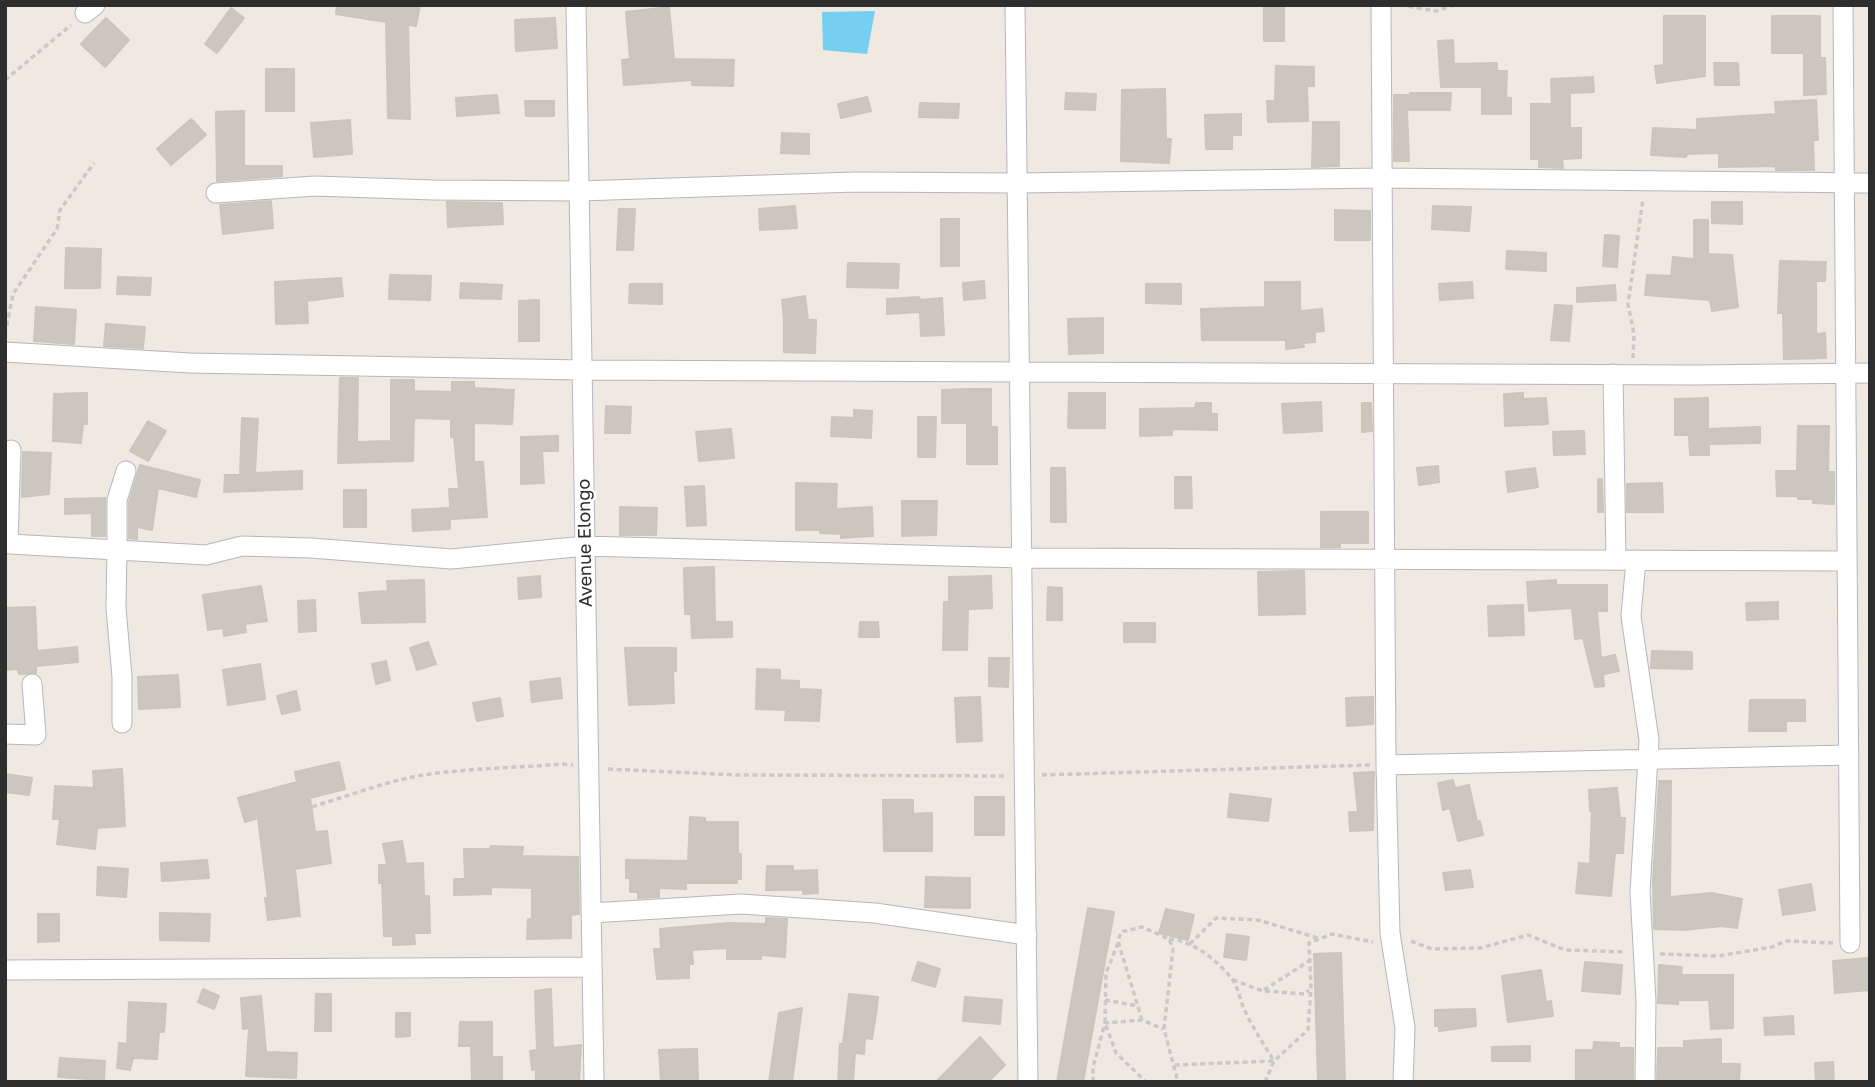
<!DOCTYPE html>
<style>
body{margin:0}
#map{position:relative;width:1875px;height:1087px;overflow:hidden;background:#efe9e1;font-family:"Golos Text",sans-serif}
canvas{display:block}
.frame{position:absolute;inset:0;border:7px solid #2e2e2e;pointer-events:none}
</style>
<div id="map">
<canvas width="1875" height="1087"></canvas>
<div class="frame"></div>
</div>
<script>
const ctx = document.querySelector('canvas').getContext('2d');
ctx.lineJoin = 'round';
function fill(path, color) { ctx.fillStyle = color; ctx.fill(path, 'evenodd'); }
function stroke(path, color, width, dash) { ctx.strokeStyle = color; ctx.lineWidth = width; ctx.lineCap = dash ? 'butt' : 'round'; ctx.setLineDash(dash || []); ctx.stroke(path); }
function label(font, color, halo, rows, align = 'center') {
  ctx.font = font + ' "Golos Text",sans-serif'; ctx.lineWidth = 5; ctx.setLineDash([]); ctx.textBaseline = 'middle'; ctx.strokeStyle = halo; ctx.fillStyle = color; for (const [text, x, y, turn = 0] of rows) {
    ctx.save(); ctx.translate(x, y); ctx.rotate((+turn || 0) * Math.PI / 180); ctx.textAlign = isNaN(turn) ? turn : align; if (halo) ctx.strokeText(text, 0, 0); ctx.fillText(text, 0, 0); ctx.restore();
  }
}
fill(new Path2D(`
 M875 11 867 54 823 50 822 12Z`), '#75cff0');
const building = new Path2D(`
 M337 5H420L416 26 408 25 410 119 388 118 386 22 336 14Z
 M1264 5H1284V41H1264Z
 M669 7 674 59 734 60 733 86 692 85V80L624 85 622 60 630 59 626 12Z
 M231 8 244 18 217 53 205 44Z
 M1664 16H1705V76L1657 83 1655 66 1664 65Z
 M1772 16H1820V58H1825L1826 94 1804 95V53H1772Z
 M106 18 129 40 105 67 81 44Z
 M555 18 557 48 516 51 515 20Z
 M1453 40 1454 64 1497 63V71H1507L1506 98H1511V114H1482V87H1441L1438 41Z
 M1714 63H1738L1739 85H1715Z
 M1276 66 1314 67V86H1307L1308 121 1268 122 1267 101H1275Z
 M266 69H294V111H266Z
 M1593 77 1594 92 1570 93V128H1581V158L1562 159 1563 168 1539 167V159H1531V104H1552L1551 79Z
 M1165 89 1166 139H1171L1169 163 1121 161 1122 90Z
 M1066 93 1096 94 1095 110 1065 109Z
 M1410 93H1451L1450 110H1407L1409 161H1394V95H1410Z
 M497 95 499 113 457 116 456 98Z
 M867 97 871 111 841 118 838 104Z
 M1816 100 1818 140H1813L1814 170H1776V166L1719 167V153L1687 154 1686 157 1651 155 1653 128 1697 130V119L1776 114 1775 102Z
 M525 101H554V116H526Z
 M920 103 959 104 958 118 919 117Z
 M244 111V166H282V176L217 181 216 112Z
 M1241 114V135H1232V149H1206L1205 115Z
 M191 119 206 135 171 165 157 149Z
 M350 120 352 154 314 157 311 123Z
 M1313 122H1339V166L1312 167Z
 M782 133 809 134V154L781 153Z
 M271 201 273 228 223 234 220 205Z
 M447 202 502 203 503 224 448 227Z
 M1712 202H1742V224L1712 223Z
 M795 206 797 228 760 230 759 209Z
 M1433 206 1471 207 1469 231 1432 229Z
 M619 209H635L633 250H617Z
 M1335 210 1370 211V240H1335Z
 M941 219H959V266H941Z
 M1694 220H1708V254L1732 255 1738 307 1712 311 1710 300 1645 295 1647 275 1671 276 1673 257 1694 259Z
 M1605 235 1619 236 1617 267 1603 266Z
 M66 248 101 249 100 288H65Z
 M1507 251 1546 253V271L1506 269Z
 M1780 261 1826 262 1825 281H1816V334L1825 333 1826 358 1784 359 1783 313H1778Z
 M848 263 899 264 898 288 847 287Z
 M390 275 431 276 430 300 389 299Z
 M118 277 151 278 150 295 117 294Z
 M341 278 343 296 307 301 308 323 276 324 275 282Z
 M984 281 985 298 964 300 963 283Z
 M1265 282H1300V311L1322 309 1324 331 1315 332V342L1303 343 1304 347 1286 349V340H1202L1201 309 1265 307Z
 M1472 282 1473 298 1440 300 1439 284Z
 M461 283 502 285 501 299 460 298Z
 M630 284H662V304L629 303Z
 M1146 284H1181V304L1146 303Z
 M1615 285 1616 300 1577 302V288Z
 M805 296 808 320H816L815 353 784 352V320L782 300Z
 M919 297 920 300 942 298 944 335 921 336 920 312 887 314V299Z
 M539 300V341H519V301Z
 M1555 305 1572 306 1569 341 1551 340Z
 M36 307 76 310 74 344 34 341Z
 M1103 318V353L1069 354 1068 319Z
 M106 324 145 327 143 348 104 346Z
 M340 378H358L357 442 391 441V380H414V391L452 392V382H474V388L514 390 512 424 474 423V462H483L487 517 451 519 449 489H459L454 437H451V419L414 418 413 461 338 463Z
 M968 389H991V427H997V464H967V423H942V390Z
 M87 393V424H83L81 443 53 441 54 394Z
 M1069 393H1105V428H1068Z
 M1523 393V399L1546 398 1548 424 1505 426 1504 394Z
 M1708 398V429L1760 427V443L1709 444V455H1690L1689 435H1675V399Z
 M1321 402 1322 431 1284 433 1282 404Z
 M1196 403H1211V414H1217V430L1172 429V435L1140 436V409L1195 408Z
 M1362 403H1371L1372 431 1362 432Z
 M606 406 631 407 630 433H605Z
 M854 410 872 411 871 438 831 436 832 417 854 418Z
 M918 417H936L935 457H918Z
 M242 418 258 419 255 473 302 471V489L224 492 225 475H240Z
 M148 421 166 431 148 461 130 451Z
 M1798 426H1829L1828 472H1834V504L1813 503V499H1798V496H1777L1776 471H1797Z
 M731 429 734 458 699 461 696 432Z
 M1584 431 1585 454 1554 455 1553 432Z
 M558 436V451H542L544 483 521 484V437Z
 M23 452 51 453 49 494 22 497Z
 M140 465 200 480 196 497 158 488 152 530 137 527V539L129 538V502Z
 M1438 466 1439 482 1419 485 1417 468Z
 M1051 468H1065L1066 522H1051Z
 M1535 468 1538 487 1508 492 1506 472Z
 M1175 477H1191L1192 508H1175Z
 M1598 479H1602L1603 512H1598Z
 M796 483 837 484 836 509 872 507 873 536 841 538V534L820 533V530H796Z
 M1662 483 1663 512H1627V484Z
 M704 486 706 525 687 526 685 487Z
 M344 490H366V527H344Z
 M105 498V536H92V513L65 514V499Z
 M902 501H937L936 535 902 536Z
 M620 507 657 508 656 535H620Z
 M450 508V529L413 531 412 510Z
 M1321 512H1368V543H1340V547H1321Z
 M714 567 715 622H732V637L692 638 691 614H685L684 568Z
 M1304 571 1305 614 1259 615 1258 572Z
 M540 576 541 597 519 599 518 578Z
 M991 576 992 608 968 609 967 650H943L944 602H949V577Z
 M424 580 425 622 362 623 359 593 388 591 387 581Z
 M1556 580V585H1607V611H1597L1601 658 1615 655 1619 671 1603 674 1604 686 1595 687 1583 638 1575 639 1572 608 1529 611 1527 582Z
 M261 586 267 621 245 624 246 632 224 636 223 628 208 630 203 595Z
 M1048 587 1062 588V620H1047Z
 M315 600 316 631 299 632 298 601Z
 M1778 602V619L1747 620 1746 603Z
 M1523 605 1524 635 1489 636 1488 606Z
 M35 607 37 651 77 647 78 662 36 666V673L19 674 18 669 5 670V608Z
 M860 622H878L879 637H859Z
 M1124 623H1155V642H1124Z
 M428 642 436 664 417 670 410 648Z
 M625 648H676V671H673L674 703 629 705Z
 M1652 651 1692 652V669L1651 668Z
 M989 658H1009L1008 687 989 686Z
 M386 661 390 680 376 684 372 664Z
 M260 664 265 699 228 705 223 670Z
 M757 669 780 670V680L799 681V689L821 690 819 721 785 720 786 710 756 709Z
 M178 675 180 707 139 709 138 677Z
 M560 678 562 698 532 702 530 682Z
 M296 691 300 710 282 714 277 696Z
 M980 697 982 741 957 742 955 698Z
 M1373 697V724L1347 726 1346 698Z
 M500 698 503 716 477 721 473 703Z
 M1750 700H1805V721H1786V731H1749Z
 M339 762 345 789 310 798 315 832 327 831 331 863 295 869 300 916 268 920 265 898H268L258 818 245 822 238 798 297 782 295 772Z
 M122 769 125 826 97 828 95 849 57 844 60 819H53L55 786 94 788 93 771Z
 M1374 772 1373 830 1350 831 1349 812H1358L1354 773Z
 M5 774 32 778 29 795 5 792Z
 M1453 780 1455 788 1469 785 1477 821H1480L1483 835 1458 841 1450 808 1443 810 1438 783Z
 M1659 781H1671L1670 897 1712 893 1742 899 1737 928 1722 926 1684 930 1654 929 1653 882Z
 M1617 788 1620 818H1625L1623 853H1615L1611 896 1576 893 1579 863 1590 864 1592 811H1590L1589 790Z
 M1230 794 1271 799 1268 821 1228 817Z
 M975 797H1004V835H975Z
 M883 800H913V814L932 813V851H884Z
 M690 817 705 818V822H738V854H741V879H737V883H686V889L659 888V897L638 898V892H630V878H626V860L688 861Z
 M402 841 406 864 423 863 424 896H429L430 933H414L415 944 393 945V936H384L382 883H379V865H387L383 844Z
 M491 846 523 847 522 856 578 857 579 914 571 915V938L527 939 528 919H532V888L491 887V894L454 895V879H465L464 849H490Z
 M207 860 209 878 162 881 161 863Z
 M767 866H793V871L817 870 818 893 803 894V890H766Z
 M98 867 128 869 126 897 97 895Z
 M1470 870 1473 887 1446 890 1443 873Z
 M926 877 970 878V908L925 907Z
 M1811 884 1815 910 1783 915 1779 890Z
 M1088 908 1114 912 1083 1082H1057Z
 M1166 909 1194 915 1188 940 1159 933Z
 M160 913 210 914 209 941 160 940Z
 M38 914H59V941L38 942Z
 M766 918 787 919 785 957 761 955V959H727V948L692 950 693 964H689V978L657 979 654 949H661L660 929 728 923 766 924Z
 M1227 934 1249 937 1246 960 1224 957Z
 M1341 953 1345 1082H1318L1314 954Z
 M1868 958 1870 990 1835 993 1833 961Z
 M918 962 940 969 935 987 912 980Z
 M1585 962 1622 965 1620 994 1582 991Z
 M1659 965 1682 967 1681 975H1733V1028L1711 1029 1709 1000H1678V1004L1658 1003Z
 M1541 970 1546 1002 1551 1001 1553 1016 1508 1022 1502 976Z
 M203 989 219 996 214 1009 198 1002Z
 M551 989 553 1048 581 1045 579 1082H536V1069L532 1070 530 1051 537 1050 535 991Z
 M316 994H331V1031H315Z
 M849 994 878 997 876 1014 872 1039 865 1038 864 1054 855 1053 853 1082H838L840 1044H843Z
 M261 996 266 1052 297 1053 296 1078 246 1076 249 1028 243 1029 241 998Z
 M965 997 1002 1000 1000 1024 963 1021Z
 M129 1002 166 1004 164 1032H159L157 1059 133 1058 130 1070 117 1068 119 1043 127 1044Z
 M802 1008 792 1082H769L779 1013Z
 M1475 1009 1476 1026 1439 1031V1026H1435V1010Z
 M396 1013H410V1036L396 1037Z
 M1793 1016 1794 1034 1765 1035 1764 1018Z
 M460 1022H492V1057H502V1081H472L471 1046H459Z
 M980 1037 1005 1065 988 1082H936Z
 M1721 1039V1064H1740L1739 1082H1657L1658 1048H1684V1041Z
 M1594 1042 1619 1043V1048H1633V1082H1576V1050H1593Z
 M1530 1046V1061H1492V1047Z
 M697 1049 698 1082H661L659 1050Z
 M60 1058 105 1061 104 1080 58 1077Z
 M1833 1062 1834 1082H1816L1815 1063Z`);
fill(building, '#cbc7bf');
stroke(building, '#cbc5ba', 2);
const street = new Path2D(`
 M576 5 594 1082
 M1015 5 1028 1082
 M1381 5 1386 765 1390 933 1405 1028 1403 1082
 M1843 5 1850 943
 M85 13 95 5
 M216 193 315 186 433 190 579 191 856 182 1017 183 1382 178 1870 183
 M5 352 190 363 582 370 1694 375 1870 373
 M1613 374 1616 560
 M11 450 8 542 10 544 117 550 116 608 122 677V723
 M126 471 117 500V550L206 555 242 546 311 548 451 559 585 546 1022 558 1847 561
 M1636 560 1631 616 1649 740 1640 892 1646 1001 1645 1082
 M5 734 36 735 32 684
 M1386 765 1849 755
 M591 913 741 904 875 913 1027 935
 M5 970 592 967`);
stroke(street, '#b4b7c1', 21);
stroke(new Path2D(`
 M1400 5 1436 11 1454 5
 M5 80 71 25
 M5 334 13 294 57 229 60 210 94 163
 M1633 358 1634 334 1628 304 1643 199
 M608 769 737 775 1006 776
 M1042 775 1370 765
 M304 809C344 798 382 782 423 775 469 768 517 768 563 764L573 765
 M1169 939C1192 940 1217 960 1232 979 1238 987 1240 999 1244 1009 1252 1027 1264 1044 1274 1061L1174 1065
 M1411 941 1432 949 1480 948 1528 935 1565 950 1625 952
 M1118 943 1106 973 1105 1023 1116 1053 1146 1082
 M1190 944 1216 918 1258 920 1318 938
 M1660 954 1718 956 1772 947 1786 941 1833 943
 M1233 980 1263 991 1305 994 1309 990
 M1264 990 1309 961
 M1105 1000 1138 1006
 M1142 1020 1118 941 1121 932 1142 927 1169 939 1173 949 1164 1029 1178 1082
 M1093 1082V1067L1105 1023 1142 1020 1163 1029
 M1265 1082 1274 1061 1308 1030 1311 988 1309 943 1332 934 1373 942`), '#c9c9c9', 3.5, [5, 3.5]);
stroke(street, '#fff', 19);
label('18px', '#2e2e2e', '#fff', [
 ["Avenue Elongo",585,543,-91]
]);
</script>
